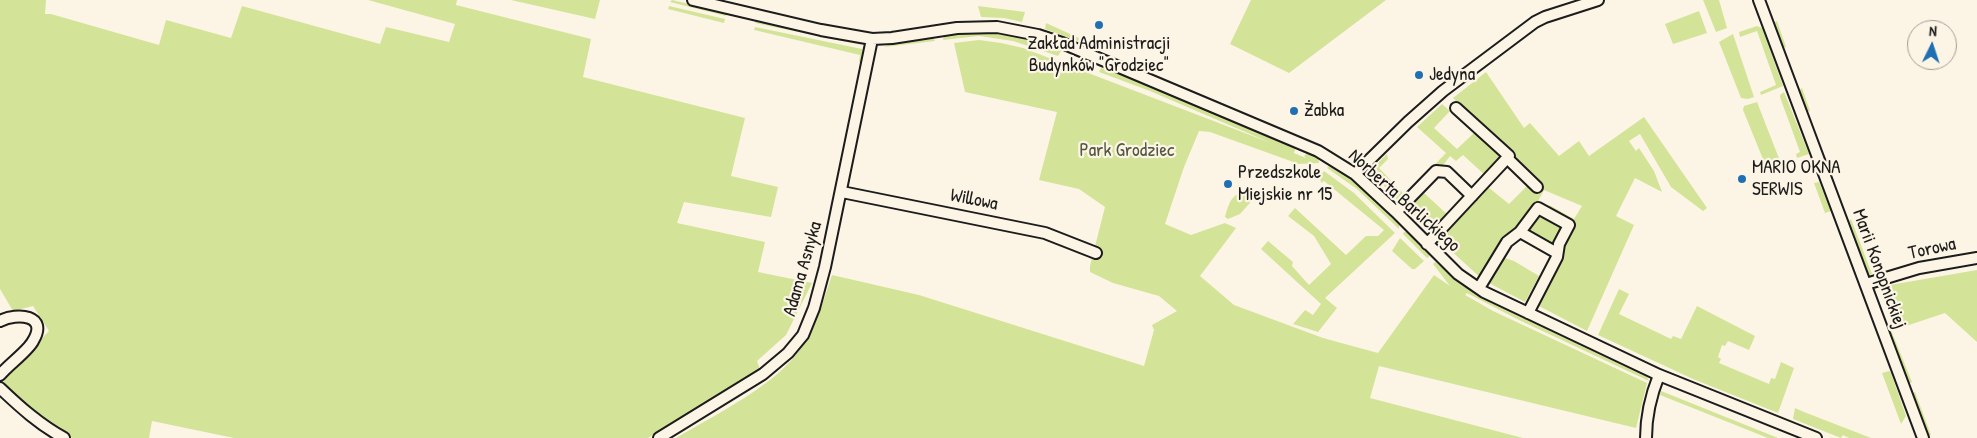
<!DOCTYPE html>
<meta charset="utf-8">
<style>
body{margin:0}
#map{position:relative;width:1977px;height:438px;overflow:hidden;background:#fcf5e5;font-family:"Patrick Hand",sans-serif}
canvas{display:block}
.north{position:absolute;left:1907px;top:20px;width:50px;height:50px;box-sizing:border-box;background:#fcf5e5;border:1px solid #a29e95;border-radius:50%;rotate:4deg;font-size:14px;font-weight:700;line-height:20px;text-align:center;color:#1c1c1c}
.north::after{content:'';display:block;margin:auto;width:18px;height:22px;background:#1f6fb2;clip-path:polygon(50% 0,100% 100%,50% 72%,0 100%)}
</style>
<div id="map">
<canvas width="1977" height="438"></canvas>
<div class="north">N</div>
</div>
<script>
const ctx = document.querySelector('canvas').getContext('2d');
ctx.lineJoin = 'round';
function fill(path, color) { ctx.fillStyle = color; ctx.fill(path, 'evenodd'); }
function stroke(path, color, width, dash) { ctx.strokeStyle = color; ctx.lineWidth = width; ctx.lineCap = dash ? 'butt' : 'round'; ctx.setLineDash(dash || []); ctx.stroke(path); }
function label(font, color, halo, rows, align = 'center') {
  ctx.font = font + ' "Patrick Hand",sans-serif'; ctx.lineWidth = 4.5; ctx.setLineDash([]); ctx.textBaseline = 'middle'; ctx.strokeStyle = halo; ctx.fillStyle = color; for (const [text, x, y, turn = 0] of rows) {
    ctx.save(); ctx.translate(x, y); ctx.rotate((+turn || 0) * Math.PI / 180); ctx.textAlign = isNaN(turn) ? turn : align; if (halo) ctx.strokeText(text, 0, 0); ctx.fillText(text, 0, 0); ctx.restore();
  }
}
fill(new Path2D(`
 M0 0H46L45 14H51L159 45 166 20 231 38 242 6 380 44 386 27 449 42 455 24 368 0H457L456 5 591 39 583 77 745 118 731 176 778 187 771 217 684 202 677 223 765 242 758 272 812 283 786 335 757 361 760 370 648 438H234L152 421 149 438H72L34 413 4 386V378L49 331 33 306 13 311 0 289Z
 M511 0H600L595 19Z
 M672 0 727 13 726 16 670 2Z
 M1251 0H1386L1289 73 1230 44Z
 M1703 0H1719L1727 28 1716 32Z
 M669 6 725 19 724 23 668 9Z
 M978 6 1025 12 1022 22 1004 18 981 17Z
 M1699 11 1707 33 1673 44 1665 24Z
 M756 20 858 42 861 45 755 23Z
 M1777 21 1786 47 1782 48 1773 23Z
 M1046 23 1079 38 1078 41 1045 29Z
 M1757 26 1762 28 1783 86 1761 95 1760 92 1776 85 1757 31 1740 37 1739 32Z
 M755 27 862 49 864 51 862 63 859 62 860 55 754 30Z
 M986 32 1017 37 1061 51 1058 56 1013 41 979 36 943 40 944 35 953 33Z
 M1733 34 1754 97 1748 99 1741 98 1719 42Z
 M933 37 935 41 884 47 891 44Z
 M979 40 1001 43 1023 48 1271 143 1150 91 1099 72 1101 68 1119 74 1296 147 1294 153 1306 158 1304 156 1308 152 1318 158 1319 163 1299 164 1210 132 1199 131 1184 167 1165 224 1191 235 1225 223 1236 228 1200 276 1234 305 1323 338 1378 353 1434 275 1450 286 1433 264 1435 262 1472 291 1489 302 1647 377 1649 381 1519 320 1467 293 1465 295 1493 311 1647 383 1636 428 1379 366 1370 398 1523 438H676C713 416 774 386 798 352 815 329 823 302 832 275L919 295 1144 366 1154 330 1152 325 1177 311 1159 296 1113 283 1090 272V266L1105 207 1079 189 1039 180 1057 112 965 92 954 43Z
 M1486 72 1524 128 1530 123 1559 156 1579 141 1589 156 1644 117 1707 208 1703 211 1671 187 1640 134 1629 141 1636 151 1639 148 1654 171 1662 192 1635 178 1616 216 1634 225 1587 331 1535 304 1572 225 1540 204 1551 206 1574 219 1582 206 1544 190 1536 205 1482 279 1438 239 1488 187 1509 204 1529 184 1525 169 1453 98Z
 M1802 88 1810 111 1806 112 1798 91Z
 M1784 92 1809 154 1797 158 1796 154 1800 152 1780 97V95Z
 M1757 102 1780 161 1769 166 1765 164 1743 110 1744 106Z
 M1442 104 1450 111 1434 128 1457 149 1475 132 1499 155V161L1486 176 1463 155 1456 161 1450 156 1441 168 1401 204 1370 171 1387 154 1388 159 1379 168 1405 195 1446 153 1417 127Z
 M1330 165 1359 185 1399 225V229L1357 189 1327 168Z
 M1324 171 1354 193 1395 233 1325 298 1337 308 1318 332 1293 324 1305 310 1313 315 1321 304 1261 249 1268 241 1293 262 1292 266 1309 285 1331 264 1314 236 1288 216 1295 208 1346 255 1366 236H1378L1384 230 1324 181 1321 183 1320 176Z
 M1819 182 1831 211 1825 213 1814 183Z
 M1253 189 1258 192 1257 195 1240 214 1228 219 1225 217C1230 198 1233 193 1253 189Z
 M1424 193 1449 216 1432 234 1408 209Z
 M1539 210 1567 226 1556 249 1525 229Z
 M1851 219 1872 274 1869 275 1848 222Z
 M1404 232H1407L1429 254V257L1427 258 1403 234Z
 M1400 238 1424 261 1415 269H1412L1392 251Z
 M1505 258 1514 261 1539 276 1525 302 1489 283Z
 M1977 270V342L1945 313 1897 329 1884 286Z
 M1619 289 1629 294 1619 314 1671 339 1673 336 1681 339 1697 306 1755 336 1749 350 1728 341 1725 346 1722 345 1718 357 1721 359 1719 363 1769 384 1771 378 1775 379 1781 362 1794 368 1778 413 1693 379 1598 335Z
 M1891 330 1912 382 1908 384 1888 331Z
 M1889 371 1891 373 1906 416 1901 424 1882 373Z
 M1661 391 1778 438H1768L1660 395Z
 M1915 392 1931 435 1927 436 1911 394Z
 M1795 408 1804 412 1871 438H1849L1843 435 1841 438 1793 419Z`), '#d3e498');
const minor = new Path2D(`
 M693 0 821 30 872 39 892 38 957 28 997 27 1038 35 1062 43 1318 151 1355 174 1396 212 1458 274 1484 292 1659 375 1816 438
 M1759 0 1923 438
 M1507 158 1537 187
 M1355 174 1408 122 1443 91 1535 22 1545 17 1598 0
 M842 192 1045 233 1096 253
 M1396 212 1436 171 1447 172 1472 196
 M1520 232 1557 253
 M1427 244 1509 156 1456 108
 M1866 284 1919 268 1977 258
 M1479 288 1507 242 1520 232 1538 208 1569 225 1559 244 1557 257 1528 313
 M0 321C17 312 49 315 33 341 28 351 8 365 0 375
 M0 388C20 407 40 425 64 438
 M659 438 763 374 788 353 803 335 814 308 825 267 872 39
 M1646 438C1646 416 1651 395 1659 375`);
stroke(minor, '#1c1c1c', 14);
stroke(minor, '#fcf5e5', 10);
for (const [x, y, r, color] of [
 [1099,25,5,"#1f6fb2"],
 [1419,75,5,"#1f6fb2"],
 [1294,111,5,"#1f6fb2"],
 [1742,179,5,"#1f6fb2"],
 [1228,184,5,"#1f6fb2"]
]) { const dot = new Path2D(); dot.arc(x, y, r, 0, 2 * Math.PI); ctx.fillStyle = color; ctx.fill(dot); stroke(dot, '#fcf5e5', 2); }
label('19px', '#1c1c1c', '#fcf5e5', [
 ["Zakład Administracji",1099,44,"center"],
 ["Budynków \"Grodziec\"",1099,66,"center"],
 ["Jedyna",1429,75],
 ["Żabka",1304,111],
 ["MARIO OKNA",1752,168],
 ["SERWIS",1752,190],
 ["Przedszkole",1238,173],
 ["Miejskie nr 15",1238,195]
], 'left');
label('19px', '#535841', '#fcf5e5', [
 ["Park Grodziec",1127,151]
]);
label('19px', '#1c1c1c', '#fcf5e5', [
 ["Willowa",974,200,11],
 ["Norberta Barlickiego",1404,201,42],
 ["Torowa",1932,249,-12],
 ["Adama Asnyka",803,269,-74],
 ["Marii Konopnickiej",1879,269,70]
]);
</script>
